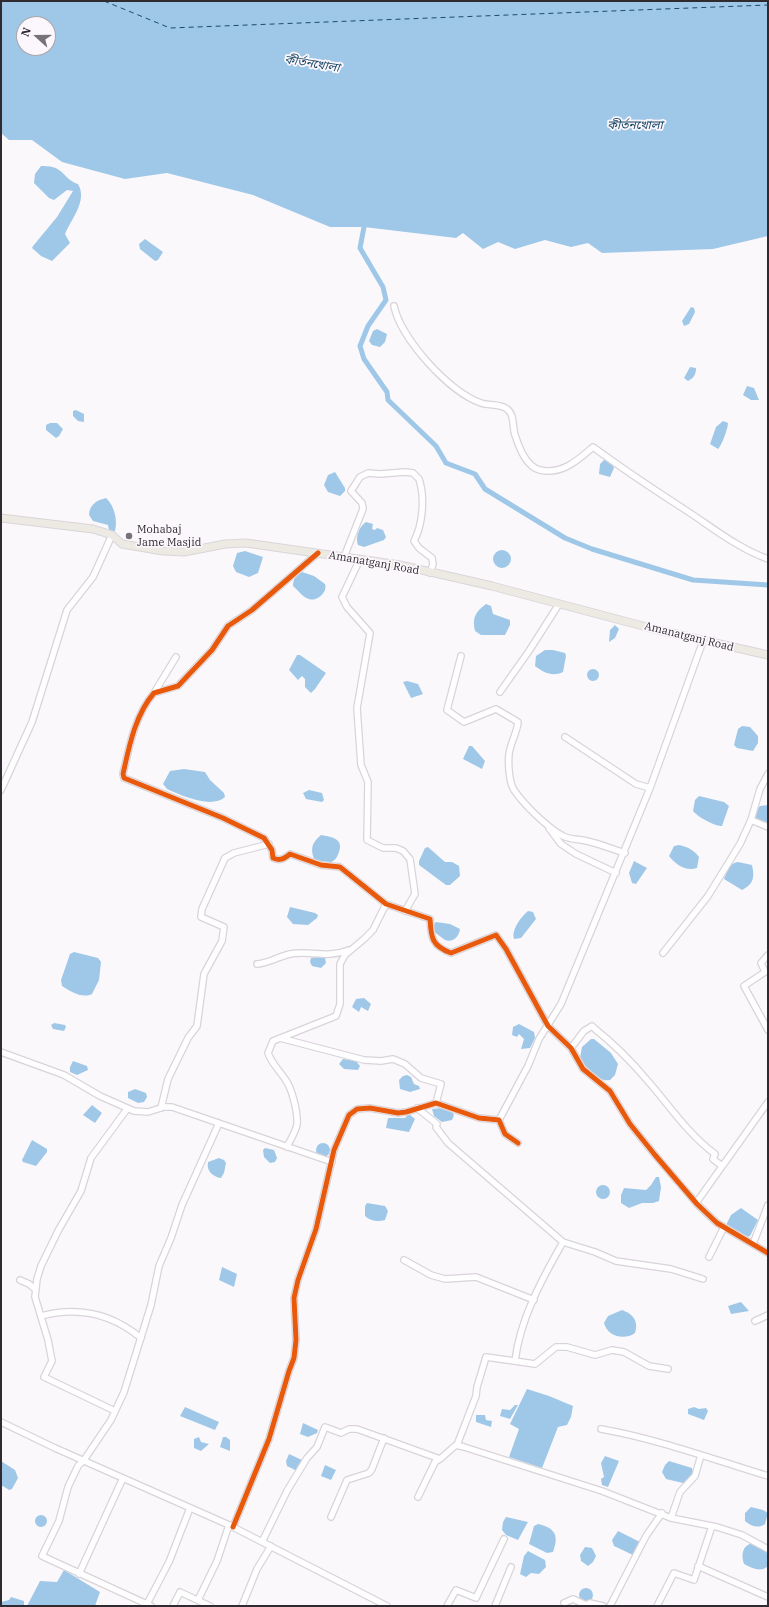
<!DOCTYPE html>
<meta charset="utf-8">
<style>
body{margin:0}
#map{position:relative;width:769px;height:1607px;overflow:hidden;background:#fbf8fc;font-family:"IBM Plex Serif",serif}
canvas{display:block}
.frame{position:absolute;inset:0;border:2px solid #2f2b31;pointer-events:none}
.north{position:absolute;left:16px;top:16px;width:40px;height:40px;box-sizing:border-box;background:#fcf7fd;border:1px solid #aaa5ab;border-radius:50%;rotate:291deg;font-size:11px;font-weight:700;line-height:16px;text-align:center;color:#2f2b31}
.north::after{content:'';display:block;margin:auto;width:14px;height:18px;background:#767378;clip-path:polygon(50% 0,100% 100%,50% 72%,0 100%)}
</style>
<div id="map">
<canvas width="769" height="1607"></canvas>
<div class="frame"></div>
<div class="north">N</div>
</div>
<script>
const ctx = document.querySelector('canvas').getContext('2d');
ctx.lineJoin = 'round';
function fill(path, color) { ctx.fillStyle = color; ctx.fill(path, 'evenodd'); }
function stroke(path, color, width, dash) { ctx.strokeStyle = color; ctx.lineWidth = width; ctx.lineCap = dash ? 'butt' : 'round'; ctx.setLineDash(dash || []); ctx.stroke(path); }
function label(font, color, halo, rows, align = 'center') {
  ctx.font = font + ' "IBM Plex Serif","Noto Sans Bengali",serif'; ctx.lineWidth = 3.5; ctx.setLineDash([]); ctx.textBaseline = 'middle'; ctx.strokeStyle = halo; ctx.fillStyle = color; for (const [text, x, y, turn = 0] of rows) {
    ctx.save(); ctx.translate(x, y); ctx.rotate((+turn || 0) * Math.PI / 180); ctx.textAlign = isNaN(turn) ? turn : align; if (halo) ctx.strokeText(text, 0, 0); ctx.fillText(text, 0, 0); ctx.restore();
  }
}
fill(new Path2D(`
 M1 1H768V236L713 249 602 253 588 243 571 247 545 240 515 249 498 242 483 249 463 233 456 238 364 227H330L253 195 167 173 125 179 62 162 32 140H9L1 133ZM24 24H48V48H24Z
 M41 166C65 165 61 178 78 184 88 201 71 219 65 234L70 243 52 261 41 256 32 248 33 246 57 217 73 191 67 190 54 200 49 198 34 183 35 174Z
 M145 239 163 252 158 260 155 261 140 249 139 244Z
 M691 307 694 308 695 312 689 324 684 326 682 321Z
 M377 329 387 334 385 342 380 347 372 345 369 341 373 331Z
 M690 367 696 368C696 374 694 378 688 381L684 378Z
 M747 386 754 388 759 400H751L743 395Z
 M76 410 84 414V422L78 421 73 416V411Z
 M723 421 728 423C728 429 721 447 718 449L710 444 716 427Z
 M50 423H57L63 429 59 436 56 438 46 430V425Z
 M605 459 611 462 614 468 610 477 599 474 600 464Z
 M335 472 345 488V491L340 496 328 492 324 485 328 475Z
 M106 498C114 505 118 520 115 531H112L109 530 108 525 93 521 89 515C89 505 97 500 106 498Z
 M366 522 373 524 372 529 375 530 377 528 383 530 386 537 384 540 364 547 358 545C355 537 359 527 366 522Z
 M493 559a9 9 0 1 1 18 0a9 9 0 1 1-18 0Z
 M245 551 263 557 258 573 249 577 236 572 233 566 237 553Z
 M302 572 314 576 325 584C328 592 317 602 309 599 302 597 298 590 293 586 293 579 296 575 302 572Z
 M486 604 491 606 493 614 510 620V625L505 635H481L475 631C472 618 475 612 486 604Z
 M615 625 619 629 615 638 609 642 610 630Z
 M545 650H553L565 653 566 656 563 672C553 677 544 673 535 666L536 656Z
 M297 655H300L326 673 315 689 311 693 305 687V679L302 676 298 680 289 670Z
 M587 675a6 6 0 1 1 12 0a6 6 0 1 1-12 0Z
 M407 681 418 684 423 694 411 698 403 682Z
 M742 726 750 727 758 736V743L753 751 737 748 734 745 738 729Z
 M469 746H472L485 761 482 769 463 759Z
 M184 769 205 772 210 780 224 793 225 797C212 809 182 796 167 789L163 784 170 771Z
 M309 790 322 793 324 800 322 802 306 799 303 793Z
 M699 796 724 802 729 806 722 826C714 826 698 817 693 811L695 800Z
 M768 805V825L755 821 757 810 760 806Z
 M321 835C331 837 344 838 339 852 337 857 336 860 331 862L315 861C310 850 311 843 321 835Z
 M679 845C688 847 694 850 699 857L697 868C686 872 675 864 669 856L674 846Z
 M428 847 445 862H452L459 866 460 876 450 885H446L419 865V861L425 848Z
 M634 861 647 868 636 884 632 883 629 873Z
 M738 862 752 865C755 879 753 884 742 890L724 879C727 872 729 863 738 862Z
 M290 907 315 913 318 915 317 918 308 925 293 924 287 917Z
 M528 911 533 912 536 919 521 938 514 939C511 930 521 917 528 911Z
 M436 922 450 924 460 929C459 937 453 943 445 940L433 931 434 924Z
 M74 952 98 958 101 962 99 980 92 994C82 999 70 991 62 986L61 980 70 954Z
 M318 957 325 958 326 963 321 968 312 966 310 962 311 958Z
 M364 998 371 1004 368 1011 361 1007 359 1012 352 1007 356 999Z
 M54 1023 65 1025 66 1027 64 1031 53 1029 51 1025Z
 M519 1024 534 1032 535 1038 530 1048 521 1049 524 1039 519 1034 517 1037 512 1035 513 1027Z
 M591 1039H594L611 1053 618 1064 615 1075 610 1080C599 1083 585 1067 580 1058L582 1047Z
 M343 1059 356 1061 360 1066 358 1070 344 1069 339 1064Z
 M73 1061 87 1066 88 1070 77 1075 70 1072V1067Z
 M407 1075 411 1077 414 1084 419 1086 420 1089 410 1092 400 1089 399 1080 403 1076Z
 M135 1089 146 1093 147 1097 144 1102 138 1103 128 1098V1092Z
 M92 1105 102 1113 95 1123 83 1115Z
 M432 1109C440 1108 449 1107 454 1115L452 1120 442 1122 434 1116Z
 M409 1114 415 1119 409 1132 386 1128 388 1118H405Z
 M32 1140 47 1149V1152L36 1166 23 1162 22 1160Z
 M316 1150a7 7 0 1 1 14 0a7 7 0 1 1-14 0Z
 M265 1148 274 1150 277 1158 275 1162 270 1163 264 1157 263 1150Z
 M219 1158 224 1160 226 1163 224 1173 221 1178C213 1177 206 1171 208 1162Z
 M656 1177H659L661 1187 659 1201 653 1203H642L629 1208 621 1203V1195L624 1188 646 1190 651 1185Z
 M596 1192a7 7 0 1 1 14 0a7 7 0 1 1-14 0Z
 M367 1203 385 1206 388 1211 385 1220C378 1222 370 1221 365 1216V1206Z
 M741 1208 758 1220 750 1236 745 1237 726 1225 731 1215Z
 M222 1267 237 1274 234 1287 219 1280Z
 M741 1302 749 1311 731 1314 728 1306Z
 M622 1310C633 1314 639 1321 635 1333 624 1341 607 1336 604 1323L608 1316Z
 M527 1389 549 1396 573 1406 571 1417 567 1425 558 1427 542 1468 509 1457 519 1429 510 1424Z
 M515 1405H518L510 1419 500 1416 502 1409 510 1410Z
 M185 1407 219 1422 215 1430 180 1416Z
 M694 1407 699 1409 706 1408 708 1411 704 1420 688 1414V1409Z
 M476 1415H485L486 1420 492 1421 491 1427 476 1422Z
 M303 1423 318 1430 317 1433 308 1437 300 1434Z
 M199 1437 201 1442 209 1444 201 1451 194 1448V1439Z
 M223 1437H226L230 1440V1451L220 1447Z
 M289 1454 302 1460 297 1471 287 1466 286 1461Z
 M605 1456 619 1461 608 1487 602 1485 601 1479 604 1477 601 1463Z
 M1 1461 15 1470 18 1478 12 1489 9 1490 3 1486 1 1487Z
 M669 1461 692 1468 693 1472 690 1478 683 1483 666 1479 662 1472 665 1465Z
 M325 1465 336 1470 331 1480 321 1476Z
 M751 1507 763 1510 768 1513 765 1524C758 1529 751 1526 745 1521V1513Z
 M35 1521a6 6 0 1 1 12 0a6 6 0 1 1-12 0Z
 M506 1517 528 1522 518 1540 506 1535 502 1530 503 1522Z
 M538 1524C556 1528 559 1536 553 1552L547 1553 529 1544 534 1526Z
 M618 1531 640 1542 636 1553 633 1555 614 1546 612 1540Z
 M752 1543 768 1551V1566C761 1573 752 1568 744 1564 741 1555 742 1546 752 1543Z
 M585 1547 592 1548 596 1556 593 1562 588 1566 581 1561 580 1555Z
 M528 1551 545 1560 546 1567 539 1574 531 1573 526 1577 520 1574 524 1556Z
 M64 1570 100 1592 95 1606H27L40 1581 57 1582Z
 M579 1595a7 7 0 1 1 14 0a7 7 0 1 1-14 0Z
 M11 1597 24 1601V1606H1V1602L9 1600Z`), '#9fc8e8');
stroke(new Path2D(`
 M364 227 360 248 383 287 386 300 368 326 360 346 364 359 387 392 388 400 436 446 446 463 475 474 485 489 565 538 592 549 693 580 768 585`), '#9fc8e8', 5);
stroke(new Path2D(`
 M104 1 170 28 768 5`), '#1d4b69', 1, [5, 4]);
const minor = new Path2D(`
 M394 306C401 339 449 392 481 403 489 406 500 403 507 409 515 415 512 426 515 435 519 447 526 467 540 470 562 475 578 460 593 447 623 469 653 489 684 509 712 527 737 548 768 559
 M318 553 252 610 228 626 212 650 178 686 154 693C135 715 129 747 123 774L124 778 223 818 264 838 272 850 273 858C280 861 284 859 290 854L321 865 340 867 386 904 430 919C431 938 432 946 451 953L496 935 506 949 548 1026 571 1048 583 1069 610 1091 630 1124 655 1155 697 1204 717 1223 768 1253
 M344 557 363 509 362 503 351 491 360 477 368 473 380 474 405 472 413 473 419 479C425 497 423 524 414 541L419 548 432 558 433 564 430 573
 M360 559 342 597 347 607 370 633 357 708 361 765 368 782 367 840 383 848H396L403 851 410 859 415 894 405 911
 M461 656 447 710 464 722 496 709 518 722C517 733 510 744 509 754 508 764 509 782 514 790 524 805 548 828 563 836 571 840 579 839 587 841 600 844 612 849 625 853
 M500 692 529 651 559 604
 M154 693 176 657
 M565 737 636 784 650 788
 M768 774 760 789 751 820 768 827
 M1 790 32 722 67 610 93 577 112 535
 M549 828 561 844 576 854 616 873
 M663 953 708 896 740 844 751 820
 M768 955 761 963 765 972 744 986 768 1030
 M257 964C270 963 277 957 290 954 310 950 326 959 349 950
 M280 1038 364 1060 381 1061 393 1059 405 1064 421 1078 441 1084 436 1103
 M571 1048 584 1031 592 1026 595 1029C614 1044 631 1061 647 1080 669 1105 688 1134 715 1154L713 1159 722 1166
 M1 1052 64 1075 100 1096 134 1111 148 1112 164 1107H172L332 1162
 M161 1108 168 1079 188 1038 197 1026 204 974 222 941 224 927 201 917 202 909 225 858 234 853 269 844
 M417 1108 437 1124 436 1127 448 1143 563 1242 595 1252 616 1261 671 1269 703 1279
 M499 1120 528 1066 539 1039 561 1004 650 788 703 641
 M287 1147C290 1140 296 1132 297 1124 298 1113 292 1088 285 1079 279 1070 272 1064 268 1053L273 1041 336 1016 340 1004V964L345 955 364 939 373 930 386 904
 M696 1203 768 1102
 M753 1244 768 1205
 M709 1257 724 1227
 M404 1260 431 1275 445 1279 476 1277 534 1300
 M20 1280 29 1284 35 1289
 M41 1316C78 1306 112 1314 141 1338
 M755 1321 768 1315
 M515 1361C520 1319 542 1279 563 1242
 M115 1411 44 1377 52 1361 48 1340 35 1297 37 1279 41 1266 58 1231 81 1191 91 1158 127 1109
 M1 1422 55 1448 229 1525 387 1606
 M601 1429C658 1439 712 1459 768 1476
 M457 1445 476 1396 477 1387 486 1357 535 1364 556 1347H567L595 1355 612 1350 624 1352 649 1366 668 1369
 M418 1497 435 1462 440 1459
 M331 1517 347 1480 369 1473 372 1469 384 1438
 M671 1518 680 1492 695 1476 701 1455
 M233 1527 269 1439 289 1371 294 1358 296 1340 294 1298 298 1280 316 1229 334 1150 349 1115 357 1109 370 1108 398 1113 406 1112 436 1103 479 1118 499 1120 505 1134 518 1143
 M262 1542 287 1491 307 1458 317 1447 325 1427 341 1433 349 1429H357L440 1459 456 1445 464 1447 602 1491 671 1518 717 1527 742 1535 768 1549
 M698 1566 768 1597
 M79 1574 123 1478
 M198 1600 217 1561 229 1525
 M564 1603 573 1599 586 1605 590 1603 603 1606
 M147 1604 169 1562 190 1508
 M151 1606 42 1556 59 1521 68 1487 78 1466 84 1460 111 1420 124 1392 151 1305 159 1266 171 1238 182 1205 219 1123
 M173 1606 180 1592 210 1606
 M242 1606 257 1569 271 1546
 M447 1606 456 1590 476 1598 504 1539
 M495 1606 511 1567
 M610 1606 646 1536 662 1513
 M657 1606 674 1573 694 1580 712 1526`);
const major = new Path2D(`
 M1 518 93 529 112 535 122 544 163 551 184 552 225 544 246 543 400 565 492 586 658 630 768 655`);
stroke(minor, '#d8d4d9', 8);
stroke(major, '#d8d6d9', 9);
stroke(minor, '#fefeff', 5.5);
stroke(major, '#ede9e3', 7);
stroke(new Path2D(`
 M318 553 252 610 228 626 212 650 178 686 154 693C135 715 129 747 123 774L124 778 223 818 264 838 272 850 273 858C280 861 284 859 290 854L321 865 340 867 386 904 430 919C431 938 432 946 451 953L496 935 506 949 548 1026 571 1048 583 1069 610 1091 630 1124 655 1155 697 1204 717 1223 768 1253
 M233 1527 269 1439 289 1371 294 1358 296 1340 294 1298 298 1280 316 1229 334 1150 349 1115 357 1109 370 1108 398 1113 406 1112 436 1103 479 1118 499 1120 505 1134 518 1143`), '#e8590c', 5);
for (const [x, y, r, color] of [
 [129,536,4,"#767378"]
]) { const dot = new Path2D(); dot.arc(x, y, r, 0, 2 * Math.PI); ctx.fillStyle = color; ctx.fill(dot); stroke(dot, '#fcf7fd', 1.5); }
label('11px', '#2f2b31', '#fcf7fd', [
 ["Mohabaj",137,530],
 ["Jame Masjid",137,543]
], 'left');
label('11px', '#2f2b31', '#fcf7fd', [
 ["Amanatganj Road",374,563,10],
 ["Amanatganj Road",689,637,14]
]);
label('italic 12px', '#1d4b69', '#fcf7fd', [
 ["কীর্তনখোলা",312,64,9],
 ["কীর্তনখোলা",635,126]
]);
</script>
